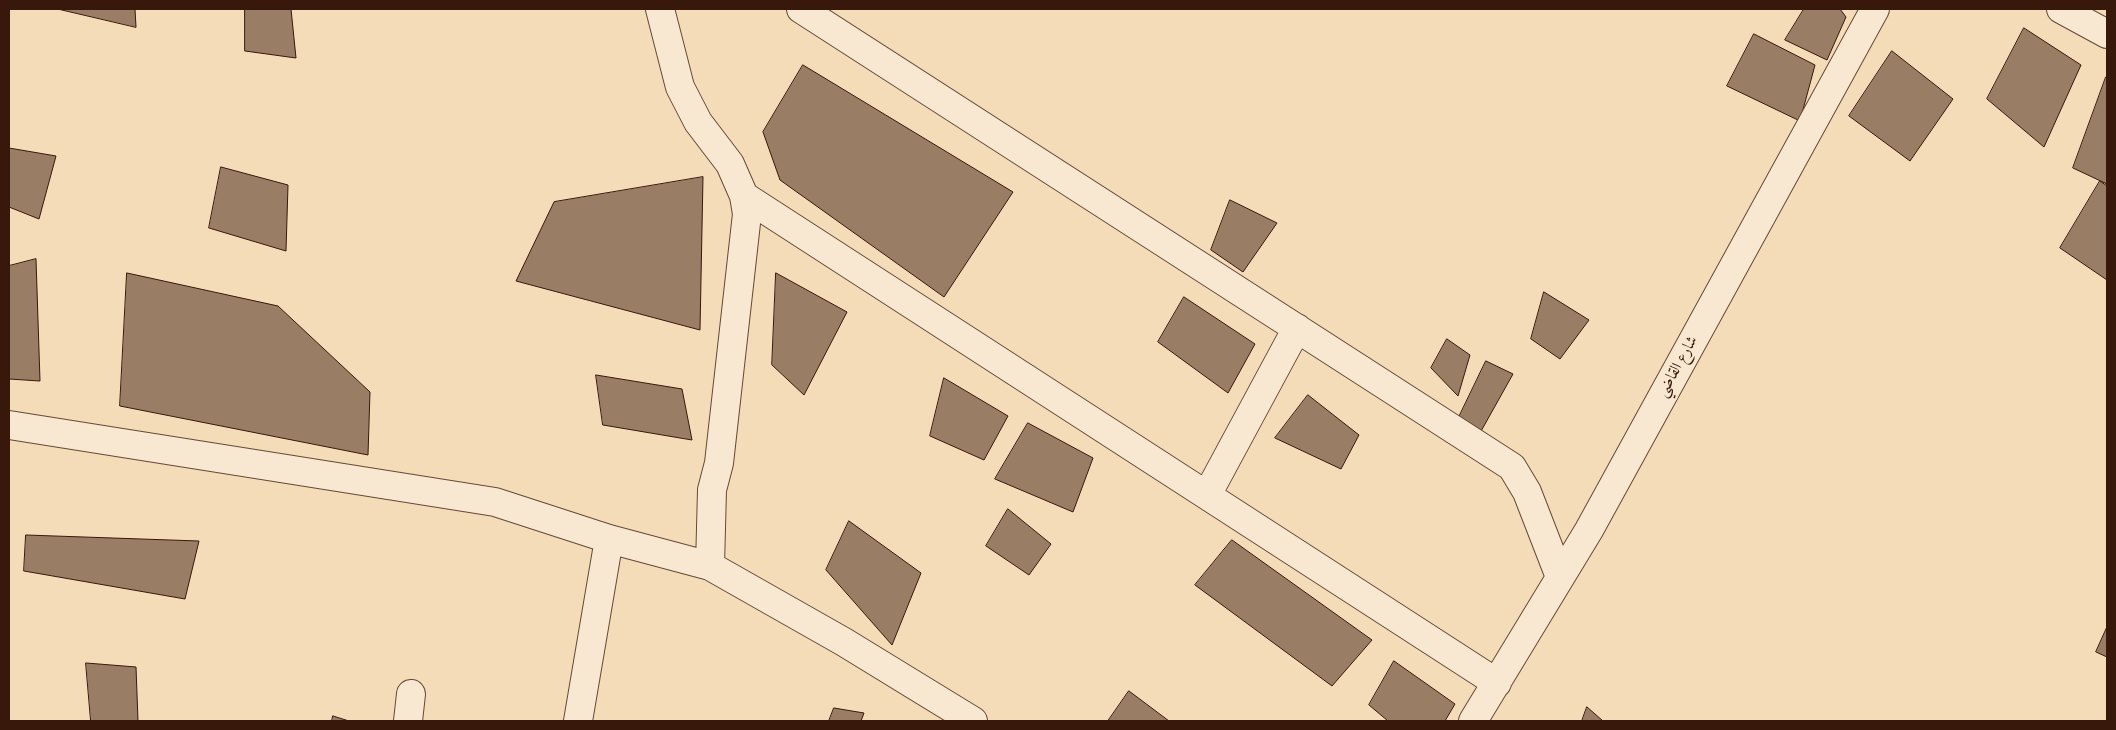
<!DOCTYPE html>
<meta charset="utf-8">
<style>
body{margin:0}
#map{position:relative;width:2116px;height:730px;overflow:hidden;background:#f4dcb8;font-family:"IM FELL Double Pica",serif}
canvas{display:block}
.frame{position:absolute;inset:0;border:10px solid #37180b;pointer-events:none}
</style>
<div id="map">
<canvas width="2116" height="730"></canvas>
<div class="frame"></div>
</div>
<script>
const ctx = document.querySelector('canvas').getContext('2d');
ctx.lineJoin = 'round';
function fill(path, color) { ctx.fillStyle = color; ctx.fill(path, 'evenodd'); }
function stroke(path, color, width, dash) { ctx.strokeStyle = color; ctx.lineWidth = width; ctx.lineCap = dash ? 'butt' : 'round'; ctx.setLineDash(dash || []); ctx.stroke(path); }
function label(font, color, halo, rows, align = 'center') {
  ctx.font = font + ' "IM FELL Double Pica",Amiri,serif'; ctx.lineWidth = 4; ctx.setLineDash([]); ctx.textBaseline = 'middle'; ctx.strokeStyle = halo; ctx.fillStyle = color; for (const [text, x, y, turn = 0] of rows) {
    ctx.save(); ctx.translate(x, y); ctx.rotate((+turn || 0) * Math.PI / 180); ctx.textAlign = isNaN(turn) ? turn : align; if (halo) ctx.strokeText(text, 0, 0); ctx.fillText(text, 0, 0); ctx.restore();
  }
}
const building = new Path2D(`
 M58 9H135L136 27Z
 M245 9H291L296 58 245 51Z
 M1804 9H1840L1846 17 1827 60 1785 40Z
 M2024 28 2081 65 2044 147 1987 99Z
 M1754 34 1815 65 1800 121 1727 86Z
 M1892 51 1953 99 1910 161 1849 116Z
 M803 65 1013 192 944 297 780 180 763 132Z
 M2106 77H2107V184L2073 168Z
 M9 148 56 156 39 219 9 207Z
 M221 167 288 185 286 251 209 228Z
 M703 177 700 330 516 281 554 202Z
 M2100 181 2107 186V280L2060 248Z
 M1230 200 1277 223 1243 272 1211 250Z
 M36 259 40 381 9 379V266Z
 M127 273 278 306 370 392 368 455 120 406Z
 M776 273 847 312 804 395 772 365Z
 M1544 292 1589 320 1560 359 1531 339Z
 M1184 297 1255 344 1228 393 1158 342Z
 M1447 339 1470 355 1458 396 1431 368Z
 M1486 361 1513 374 1480 433 1459 417Z
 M596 375 682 389 692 440 603 425Z
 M944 378 1008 416 984 460 930 436Z
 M1308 395 1359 435 1341 469 1275 438Z
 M1028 423 1093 458 1073 512 995 479Z
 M1008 509 1051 544 1029 575 986 546Z
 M849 521 921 573 892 645 826 570Z
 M26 535 199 541 185 599 24 571Z
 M1232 540 1372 640 1332 686 1195 585Z
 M2107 627V657L2096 652Z
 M1394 661 1455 704 1445 721H1388L1369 705Z
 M86 663 136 667 138 721H91Z
 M1129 691 1169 721H1108Z
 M1587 707 1603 721H1582Z
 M834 708 864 713 861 721H829Z
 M333 716 349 721H332Z`);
fill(building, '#997e65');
stroke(building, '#37180b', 1);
const street = new Path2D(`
 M660 9 680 87 698 122 730 164 744 196 747 214 719 463 712 490 710 566
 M801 9 1512 467 1527 492 1560 577
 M2061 9 2107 34
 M744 196 1497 683
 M9 425 495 502 609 539 710 566 844 642 973 721
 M1207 495 1297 328
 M408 721 411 694
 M578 721 609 539
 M1473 721 1589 530 1875 9`);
stroke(street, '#664936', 30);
stroke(street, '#f8e8d1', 28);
label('16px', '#37180b', '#f8e8d1', [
 ["شارع القاضي",1678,367,-61]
]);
</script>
